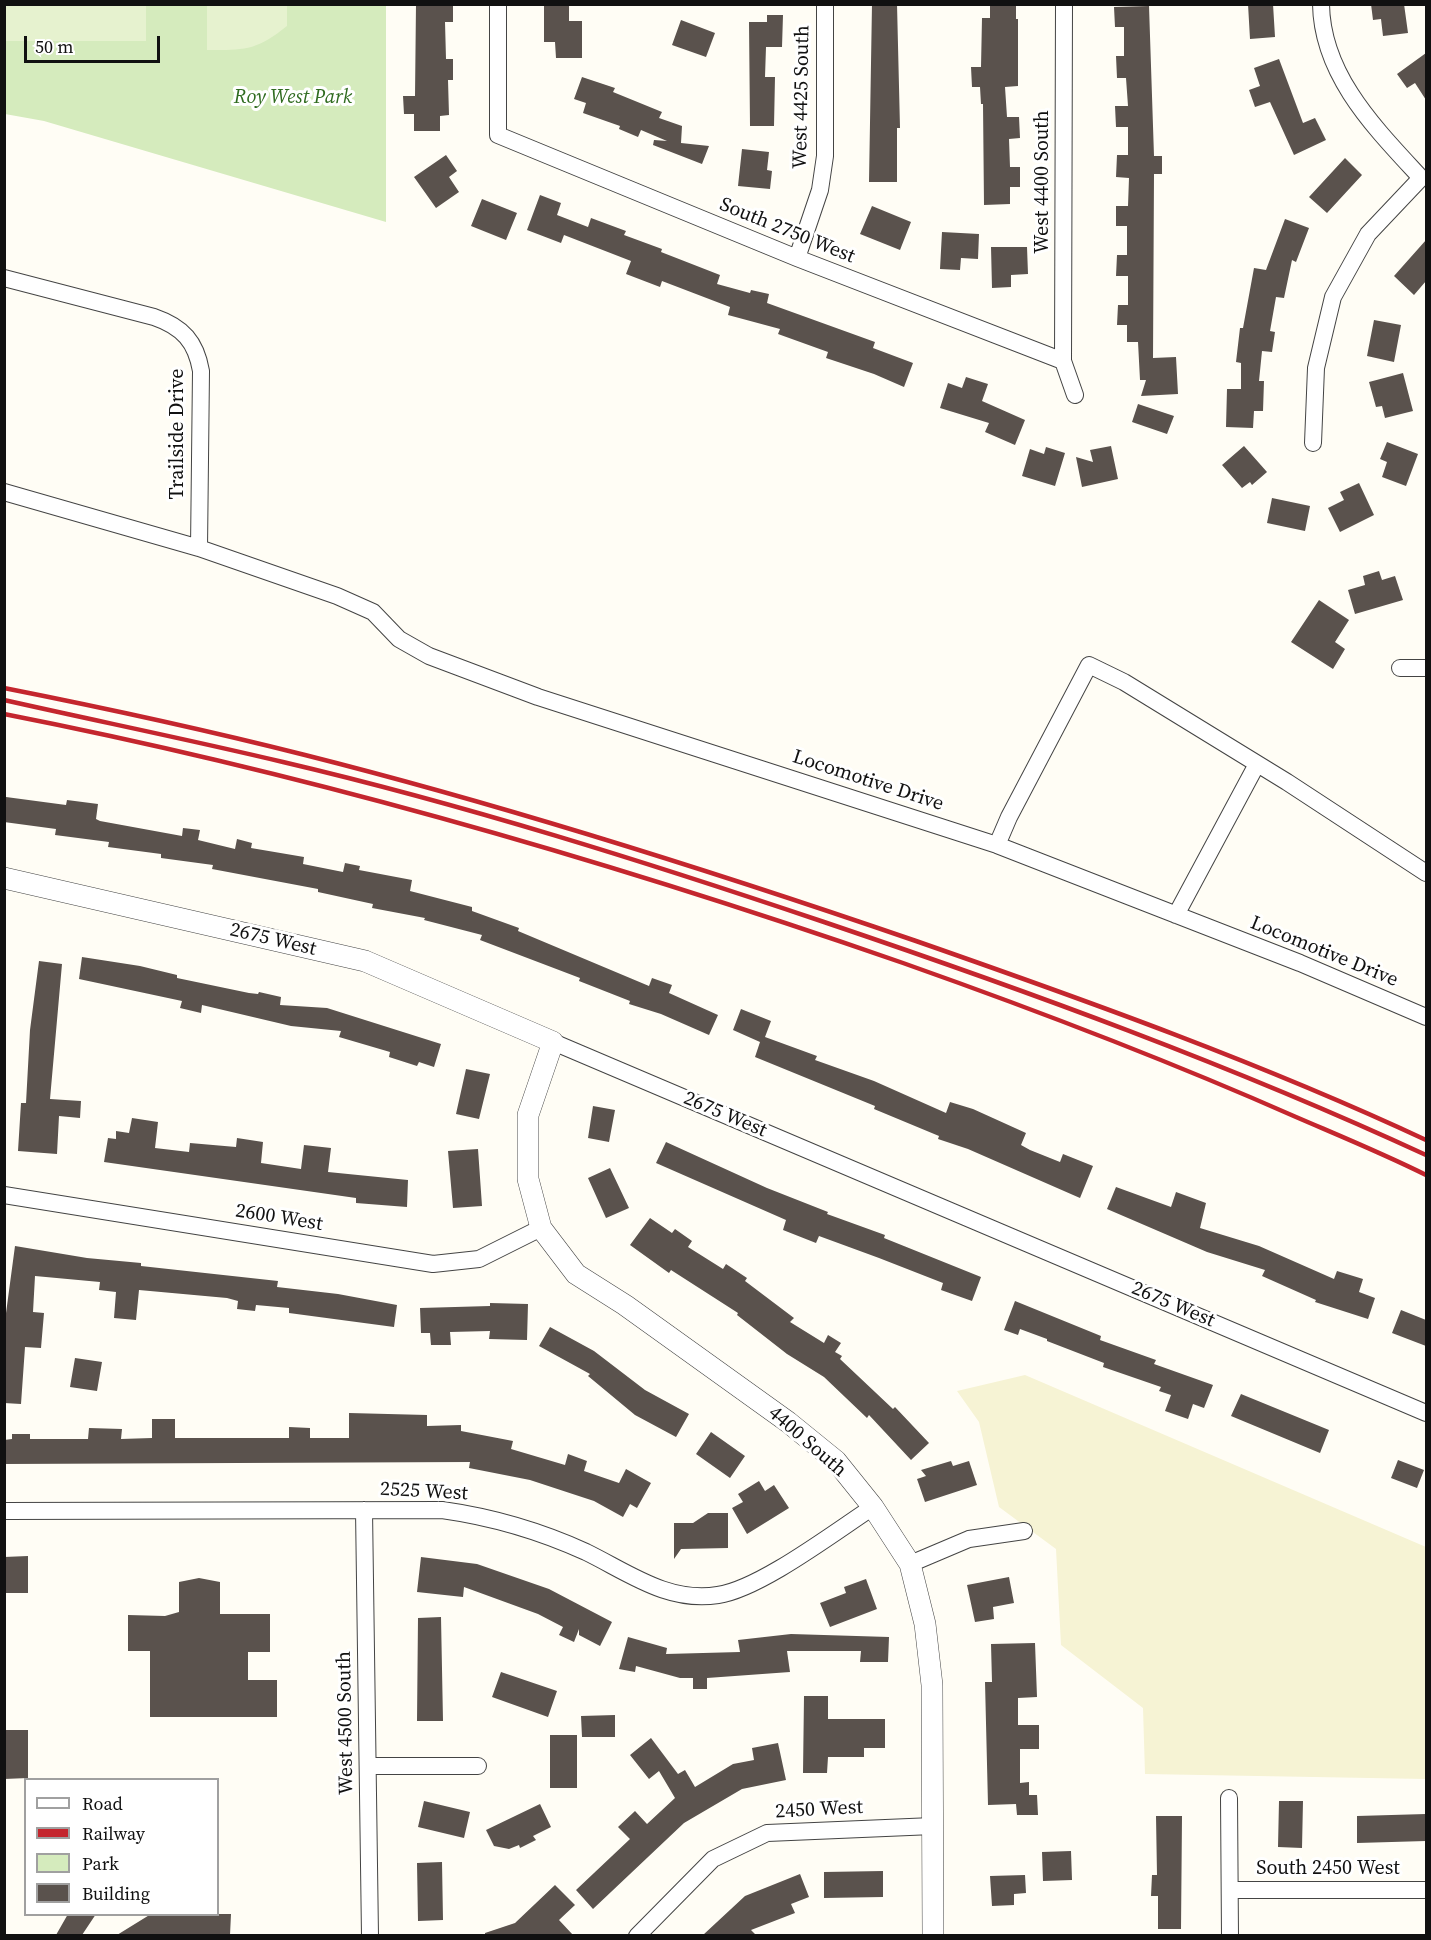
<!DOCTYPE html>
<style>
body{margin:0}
#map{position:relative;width:1431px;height:1940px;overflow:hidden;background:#fffdf5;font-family:"Source Serif 4",serif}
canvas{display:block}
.frame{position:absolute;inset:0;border:6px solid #111;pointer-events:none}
.legend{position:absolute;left:24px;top:1778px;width:195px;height:138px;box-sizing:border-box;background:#fff;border:2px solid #a0a0a0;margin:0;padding:8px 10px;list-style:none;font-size:18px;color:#111}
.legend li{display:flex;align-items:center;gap:12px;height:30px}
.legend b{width:30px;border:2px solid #a0a0a0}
.scale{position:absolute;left:24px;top:36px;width:136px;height:27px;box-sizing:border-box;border:3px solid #111;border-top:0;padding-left:8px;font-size:18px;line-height:21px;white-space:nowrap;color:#111;-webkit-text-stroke:4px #fff;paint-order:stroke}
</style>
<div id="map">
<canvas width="1431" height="1940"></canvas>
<div class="frame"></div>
<ul class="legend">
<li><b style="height:8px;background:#fff"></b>Road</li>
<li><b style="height:8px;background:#c4262e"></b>Railway</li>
<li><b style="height:16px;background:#d5ebbd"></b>Park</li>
<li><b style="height:16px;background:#5a524d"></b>Building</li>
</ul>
<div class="scale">50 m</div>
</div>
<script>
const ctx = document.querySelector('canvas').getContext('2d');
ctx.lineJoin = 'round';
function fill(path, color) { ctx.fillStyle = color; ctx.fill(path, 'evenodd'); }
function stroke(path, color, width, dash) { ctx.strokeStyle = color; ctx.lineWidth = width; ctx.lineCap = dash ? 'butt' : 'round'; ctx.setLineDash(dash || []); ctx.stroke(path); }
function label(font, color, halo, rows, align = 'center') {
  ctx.font = font + ' "Source Serif 4",serif'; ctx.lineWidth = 6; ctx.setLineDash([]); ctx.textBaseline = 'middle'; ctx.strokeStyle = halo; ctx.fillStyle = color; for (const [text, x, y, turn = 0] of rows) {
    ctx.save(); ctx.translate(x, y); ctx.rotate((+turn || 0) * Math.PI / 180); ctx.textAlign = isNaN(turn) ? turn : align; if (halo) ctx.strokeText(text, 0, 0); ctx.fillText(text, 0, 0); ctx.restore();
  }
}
fill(new Path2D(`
 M1025 1375 1426 1547V1779L1145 1774 1143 1708 1061 1645 1056 1549 999 1507 979 1422 957 1391Z`), '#f6f3d4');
fill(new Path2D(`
 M4 5H386V222L44 121 5 114Z`), '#d5ebbd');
fill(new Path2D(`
 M5 4 146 5V41H5Z
 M207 5H287V26C256 51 245 50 207 50Z`), '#e6f2cf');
fill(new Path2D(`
 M416 4H453V22H445L446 59H453V80H448L449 115 440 116V131H414V114H404L403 96H415Z
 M544 4H569V21H582V58H556L555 42H544Z
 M872 4H897L900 128H897V182H869Z
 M990 4H1016V19H1018V86L1005 87 1007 117H1019L1020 138 1009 139 1010 167H1020V187H1010V204L984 205 983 104H981L980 87H972L971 67H981L982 18H990Z
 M1248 4H1273L1275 37 1250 39Z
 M1371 4H1404L1408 33 1383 36 1381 19 1373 20Z
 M1149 6 1154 156H1162V174H1154L1153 358 1176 357 1178 394 1141 396 1146 380H1140L1138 342H1127V325H1117L1118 305H1128V276H1116L1117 255H1127V226H1116V206H1128L1129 178 1116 177 1117 155H1128V127H1116L1115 106H1128L1126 78H1117L1116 56H1124V27H1115L1114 7Z
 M767 15H783L782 47H766L765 77H775L774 126H750L749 22H767Z
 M681 20 715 33 706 57 672 45Z
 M1426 53V100L1415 83 1407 88 1397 74Z
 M1279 59 1303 123 1315 118 1326 140 1294 155 1270 102 1255 107 1249 90 1260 86 1254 68Z
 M582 77 615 88 613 92 662 112 659 118 682 126 681 143 709 146 702 164 653 145 654 140 667 141 641 130 638 137 619 129 620 126 583 113 586 103 574 99Z
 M742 149 769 152 767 170 772 171 770 189 738 186Z
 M446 155 457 171 449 177 459 192 436 208 414 177Z
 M1345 158 1362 175 1327 213 1309 197Z
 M540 195 561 203 557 215 588 227 591 218 626 231 624 235 662 249 661 252 720 275 717 284 750 293 751 290 769 294 767 303 875 342 873 348 913 363 904 387 874 374 826 358 828 352 778 334 780 329 728 315 730 307 662 281 660 287 626 274 631 261 564 235 561 243 527 230Z
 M482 199 517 213 506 240 471 226Z
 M872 206 911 222 900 250 860 234Z
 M1285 219 1309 228 1296 262 1292 260 1284 298 1276 297 1270 331 1275 332 1272 352 1262 351 1259 381H1264L1263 411H1254L1253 428 1226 427 1227 389H1241V363L1236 362 1240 328H1243L1254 268 1266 270Z
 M942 232 979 234 978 259 961 258 960 270 940 269Z
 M1426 240V281L1414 295 1394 276Z
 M991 247H1027L1028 274 1011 275V287L992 288Z
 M1374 320 1401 325 1394 362 1367 356Z
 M1403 373 1413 411 1385 418 1382 406 1376 407 1369 382Z
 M966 377 988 384 982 401 1025 420 1015 445 985 432 989 423 940 408 948 383 962 388Z
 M1138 404 1174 416 1167 434 1132 422Z
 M1387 442 1418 454 1406 486 1382 477 1387 462 1380 459Z
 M1111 446 1118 479 1082 487 1076 457 1093 462 1090 450Z
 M1244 446 1267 472 1252 485 1250 482 1242 488 1222 465Z
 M1046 447 1065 453 1055 486 1022 476 1030 449 1044 454Z
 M1359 483 1374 515 1340 532 1328 508 1344 500 1340 492Z
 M1272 498 1310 506 1305 531 1267 523Z
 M1379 571 1382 580 1395 576 1403 600 1355 614 1348 590 1365 585 1363 576Z
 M1319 600 1349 620 1335 642 1345 649 1333 669 1291 642Z
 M6 797 66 805 67 800 98 804 96 819 100 821 182 836 183 828 200 830 198 840 235 849 237 839 252 843 251 848 304 857 303 864 343 872 345 863 360 866 359 870 412 880 410 891 472 907V911L519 928 518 931 649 986 652 978 672 985 669 993 718 1015 709 1035 661 1014 629 1004 630 1001 579 981 580 978 480 940 482 935 424 920 425 918 372 908 373 904 318 892V889L212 869 213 865 161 858V854L108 847 109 842 55 835 56 829 4 822Z
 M82 957 140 966 177 975V978L249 993 258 994 259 992 281 997 280 1005 327 1008 441 1044 434 1067 419 1062 417 1066 389 1057 390 1052 339 1037 341 1031 291 1026 202 1005 201 1013 180 1008 182 1001 79 979Z
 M39 961 62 964 50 1099 81 1101 80 1118 59 1116 57 1154 18 1151 21 1103H26L30 1030Z
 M741 1009 771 1021 765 1037 817 1056 815 1060 874 1081 946 1113 950 1102 973 1109 1026 1133 1021 1145 1030 1150 1060 1162 1063 1154 1093 1166 1080 1198 968 1149 938 1139 939 1136 874 1109 875 1106 755 1057 760 1042 733 1030Z
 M466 1069 490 1074 479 1119 456 1114Z
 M593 1106 615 1110 609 1142 588 1138Z
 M132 1118 158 1122 155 1148 189 1152 190 1143 236 1147 237 1138 263 1142 261 1163 301 1169 304 1145 331 1148 328 1172 408 1180 407 1207 356 1203V1198L104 1162 108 1138 116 1139V1131L129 1133Z
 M666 1142 767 1188 828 1212 827 1214 885 1235 884 1238 981 1277 972 1301 941 1290 943 1283 879 1258 819 1236 816 1243 783 1230 786 1220 656 1163Z
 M478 1149 482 1206 453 1208 448 1151Z
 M610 1168 629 1208 606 1218 588 1178Z
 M1116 1187 1171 1207 1176 1192 1206 1203 1200 1228 1259 1246 1334 1279 1337 1271 1363 1279 1359 1292 1375 1298 1368 1319 1315 1302 1316 1300 1262 1276 1265 1270 1207 1252 1107 1209Z
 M650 1218 672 1233 675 1229 692 1241 688 1247 723 1269 726 1264 747 1278 745 1281 794 1318 790 1322 824 1343 828 1335 841 1343 835 1352 842 1356 840 1359 893 1409 895 1407 929 1443 911 1460 869 1415 867 1418 824 1377 787 1354 737 1315 738 1313 671 1270 669 1273 630 1245Z
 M15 1246 87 1258 141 1263V1266L278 1281 277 1287 338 1294 397 1305 394 1327 289 1313V1308L256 1305 255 1311 237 1309 238 1301 227 1298 139 1290 136 1320 114 1318 116 1292 99 1290 100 1282 35 1276 33 1312 44 1313 41 1348 25 1347 21 1404 4 1403V1328Z
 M1015 1301 1101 1336 1100 1340 1156 1360 1154 1364 1213 1385 1204 1408 1193 1404 1188 1419 1165 1411 1171 1395 1159 1391 1161 1387 1103 1367 1104 1363 1047 1341V1339L1020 1329 1018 1335 1004 1330Z
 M490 1303 528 1304 527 1340 489 1339 490 1331 450 1332 451 1345H431L430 1333H421L420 1308 490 1306Z
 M1401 1310 1426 1320V1346L1392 1333Z
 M550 1327 594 1351 645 1390 689 1414 676 1437 635 1415 588 1376 590 1374 539 1346Z
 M75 1358 102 1362 97 1391 70 1387Z
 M1241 1394 1329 1430 1320 1453 1231 1416Z
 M349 1413 427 1415V1426L461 1425V1431L513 1441 511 1449 565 1465 568 1454 587 1461 584 1471 619 1483 626 1469 651 1483 637 1508 630 1504 623 1517 594 1501 530 1480 469 1468 470 1462 4 1464V1440L12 1439V1434H30V1439H88L89 1428 122 1429 121 1439 152 1438V1419H175V1438H289V1427L310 1428V1438H349Z
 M711 1432 745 1456 730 1478 696 1454Z
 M1398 1460 1424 1470 1417 1488 1391 1478Z
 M951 1461 953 1466 969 1461 977 1485 925 1502 917 1479 926 1476 921 1470Z
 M759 1481 765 1491 774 1485 789 1508 747 1534 732 1508 743 1502 738 1494Z
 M708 1513H728V1548L681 1549 674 1559V1523H693Z
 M28 1556V1593H4V1557Z
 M421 1557 477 1564 549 1589 612 1622 600 1646 579 1635V1629L574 1642 559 1635 563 1627 538 1614 464 1587 463 1597 417 1592Z
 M1009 1577 1014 1603 993 1607 994 1619 975 1622 967 1585Z
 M199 1578 220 1582V1614H270V1652H248V1680H277V1717H150V1651H128V1615L165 1616 179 1612V1582Z
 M866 1579 877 1609 830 1627 820 1603 846 1593 844 1587Z
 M441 1617 443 1721H417L418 1618Z
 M791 1634 889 1637 888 1662H860L861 1651H787L790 1672 707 1678V1689H693V1678H680L636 1666 635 1672 619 1669 628 1637 667 1648 666 1654 740 1652 738 1640Z
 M1035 1643 1037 1697 1018 1698V1725H1039V1749H1020V1783L1029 1782V1795H1037L1038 1815H1017L1016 1804 988 1805 985 1682H992L991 1644Z
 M501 1672 557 1691 548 1717 492 1697Z
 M804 1696H828V1719H885V1748H864V1757H828L827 1773H803Z
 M615 1715V1737H582L581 1716Z
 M4 1730H28V1778L4 1779Z
 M550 1735H577V1788H550Z
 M651 1738 678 1774 685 1770 695 1787 733 1764 754 1760 752 1748 778 1743 786 1780 742 1789 684 1823 593 1909 576 1890 630 1839 618 1827 635 1811 647 1824 675 1798 659 1771 649 1779 630 1755Z
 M424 1801 470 1812 464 1838 418 1827Z
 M1279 1801H1303L1302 1848 1278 1847Z
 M540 1804 551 1827 533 1836 536 1840 520 1848 519 1845 509 1849 494 1846 486 1830Z
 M1426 1814V1841L1357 1843V1816Z
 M1156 1816H1182L1181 1929H1158V1896H1151L1152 1875H1157Z
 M1071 1851 1072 1880 1043 1881 1042 1852Z
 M442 1862 443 1920 418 1921 417 1863Z
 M883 1871V1897L824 1898V1872Z
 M800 1874 809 1897 791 1904 795 1913 751 1930 756 1935H703L745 1896Z
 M1025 1875 1026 1893 1014 1894V1905L992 1906 990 1876Z
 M555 1885 575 1905 559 1920 573 1935H485V1933L515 1923Z
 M68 1914H96L82 1935H56Z
 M151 1914H231L230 1935H117Z`), '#5a524d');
const minor = new Path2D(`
 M498 4V135L797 258 1063 361
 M1064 4 1063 361 1075 395
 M797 258 820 190 825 156V4
 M4 278 154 317C183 327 196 342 201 371L199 548
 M1313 443 1316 368 1333 297 1368 234 1421 178C1376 129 1322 76 1321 4
 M4 492 199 548 337 596 373 612 399 639 429 656 538 697 997 845 1300 963 1426 1017
 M1400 668H1426
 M997 845 1009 817 1089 665 1124 682 1287 782 1426 873
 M1176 915 1257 764
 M553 1042 1426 1413
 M4 1195 433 1264 479 1259 541 1228
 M364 1510 370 1936
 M4 1511 442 1510C492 1517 540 1531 586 1552 629 1573 668 1603 718 1595 760 1589 836 1531 873 1507
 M910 1564 969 1539 1024 1531
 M368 1766H478
 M1229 1798 1230 1936
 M1230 1890H1426
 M637 1936 713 1859 767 1833 933 1826`);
const tertiary = new Path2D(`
 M4 878 365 961 553 1042 528 1115V1179L541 1228 576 1274 625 1305 788 1422 836 1461 873 1507 910 1564 925 1624 932 1685 933 1936`);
stroke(minor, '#444', 18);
stroke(tertiary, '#444', 22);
stroke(minor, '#fff', 16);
stroke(tertiary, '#fff', 21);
stroke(new Path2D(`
 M4 688C105 708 206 730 305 755 511 807 715 872 916 941 1088 1001 1261 1063 1426 1140
 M4 700C97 721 191 740 283 762 466 805 646 862 824 922 1028 991 1231 1065 1426 1155
 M4 714C310 774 610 861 903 963 1036 1010 1167 1060 1296 1117 1340 1136 1384 1154 1426 1175`), '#c4262e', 4.5);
label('20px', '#111', '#fff', [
 ["West 4425 South",802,97,-89],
 ["West 4400 South",1043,182,-90],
 ["South 2750 West",787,231,22],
 ["Trailside Drive",178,434,-90],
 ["Locomotive Drive",868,781,18],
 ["2675 West",273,940,13],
 ["Locomotive Drive",1324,952,22],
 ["2675 West",725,1115,23],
 ["2600 West",279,1218,9],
 ["2675 West",1173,1305,23],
 ["4400 South",807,1442,41],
 ["2525 West",424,1492,3],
 ["West 4500 South",346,1723,-91],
 ["2450 West",819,1810,-3],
 ["South 2450 West",1328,1869]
]);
label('italic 20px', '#2f6b1f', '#fff', [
 ["Roy West Park",293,98]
]);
</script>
